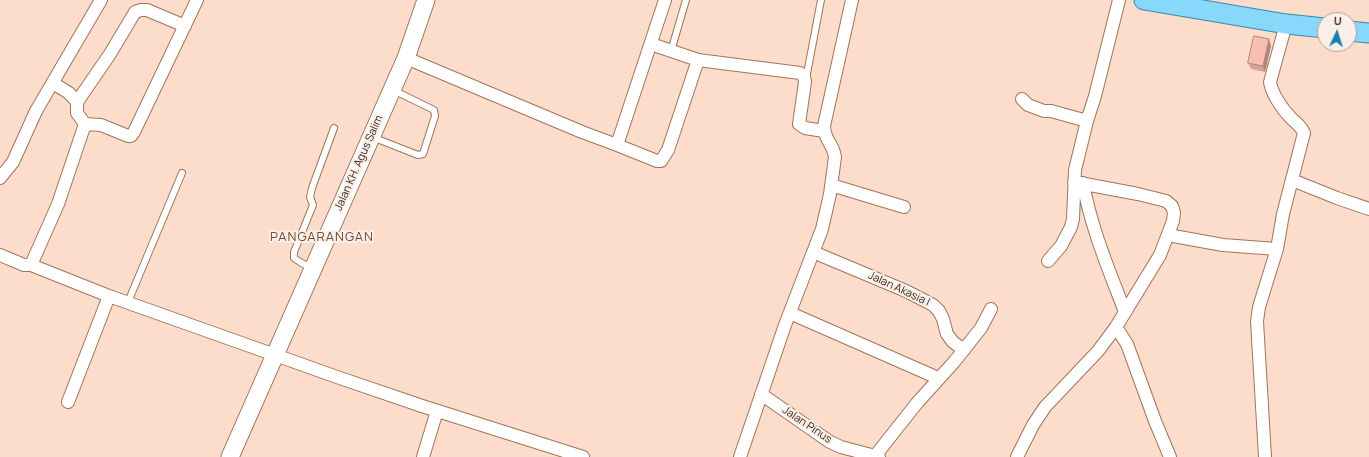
<!DOCTYPE html>
<style>
body{margin:0}
#map{position:relative;width:1369px;height:457px;overflow:hidden;background:#fcddcc;font-family:Manrope,sans-serif}
canvas{display:block}
.north{position:absolute;left:1317px;top:12px;width:40px;height:40px;box-sizing:border-box;background:#faefe9;border:1px solid #aea097;border-radius:50%;rotate:4deg;font-size:11px;font-weight:700;line-height:16px;text-align:center;color:#3c291d}
.north::after{content:'';display:block;margin:auto;width:14px;height:18px;background:#1981ab;clip-path:polygon(50% 0,100% 100%,50% 72%,0 100%)}
</style>
<div id="map">
<canvas width="1369" height="457"></canvas>
<div class="north">U</div>
</div>
<script>
const ctx = document.querySelector('canvas').getContext('2d');
ctx.lineJoin = 'round';
function stroke(path, color, width, dash) { ctx.strokeStyle = color; ctx.lineWidth = width; ctx.lineCap = dash ? 'butt' : 'round'; ctx.setLineDash(dash || []); ctx.stroke(path); }
function fill(path, color) { ctx.fillStyle = color; ctx.fill(path, 'evenodd'); }
function label(font, color, halo, rows, align = 'center') {
  ctx.font = font + ' Manrope,sans-serif'; ctx.lineWidth = 4; ctx.setLineDash([]); ctx.textBaseline = 'middle'; ctx.strokeStyle = halo; ctx.fillStyle = color; for (const [text, x, y, turn = 0] of rows) {
    ctx.save(); ctx.translate(x, y); ctx.rotate((+turn || 0) * Math.PI / 180); ctx.textAlign = isNaN(turn) ? turn : align; if (halo) ctx.strokeText(text, 0, 0); ctx.fillText(text, 0, 0); ctx.restore();
  }
}
const service = new Path2D(`
 M671 51 686 0
 M806 79 821 0
 M372 137 418 155 423 154 435 116 434 110 393 90
 M311 268 300 262 294 258V252L313 205 310 197 312 188 334 128
 M128 302 182 173`);
const minor = new Path2D(`
 M651 44 698 60
 M406 58 582 132 617 145 665 0
 M1022 99 1028 105 1044 111H1051L1087 121
 M77 102 110 54 135 12 141 10H147L185 26
 M85 124 101 125 128 136H131L134 132 197 0
 M617 145 657 161H661L668 150 698 60 800 73 804 76 805 82 799 124 805 128 824 131
 M0 178 13 162 36 111 101 0
 M1292 180 1337 198 1369 209
 M1083 183C1091 228 1109 270 1125 312
 M831 185 904 207
 M1168 235 1223 245 1277 249
 M813 252 906 291 933 305 939 311 943 319 947 334 953 342 964 350
 M0 255 24 265H31L109 296 337 377 422 406 583 457
 M1048 261 1061 246 1071 227 1073 219 1075 170 1087 121 1095 96 1119 0
 M31 265 58 204 85 124 77 113V102L69 93 53 83
 M790 313 938 378
 M1116 327 1127 344 1155 421 1170 457
 M761 394 830 442 841 447 879 457
 M68 402 109 296
 M875 456 917 403 954 362 981 328 991 309
 M423 457 437 411
 M740 457 785 325 822 229 830 194 835 157C833 143 824 140 824 126L852 0
 M1017 457 1033 425 1045 407 1098 351 1116 327 1160 255 1173 221 1174 213 1172 206 1166 201 1138 194 1074 182
 M1265 457 1257 321 1259 307 1277 249 1283 214 1304 133C1301 126 1296 123 1291 118 1282 109 1272 94 1270 82L1286 24`);
const secondary = new Path2D(`
 M230 457 406 58 426 0`);
const primary = new Path2D(`
 M1144 0 1286 24 1325 28
 M1349 31 1369 33`);
stroke(service, '#a17459', 8);
stroke(minor, '#a17459', 14);
stroke(secondary, '#a17459', 19);
stroke(primary, '#398aaa', 21);
stroke(service, '#fff', 6);
stroke(minor, '#fff', 12);
stroke(secondary, '#fff', 17);
stroke(primary, '#87d8fa', 19);
fill(new Path2D(`
 M1271 46 1265 72 1251 69 1248 63Z`), '#d4a399');
fill(new Path2D(`
 M1269 39 1271 46 1265 72 1263 66Z`), '#ad857d');
const building = new Path2D(`
 M1254 36 1269 39 1263 66 1248 63Z`);
fill(building, '#f7beb2');
stroke(building, '#ad857d', 1);
label('11px', '#3c291d', '#faefe9', [
 ["Jalan KH. Agus Salim",359,163,-66],
 ["Jalan Akasia I",899,289,25],
 ["Jalan Pinus",807,425,34]
]);
ctx.letterSpacing = '1px';
label('13px', '#774c33', '#faefe9', [
 ["PANGARANGAN",322,237]
]);
ctx.letterSpacing = '0px';
</script>
